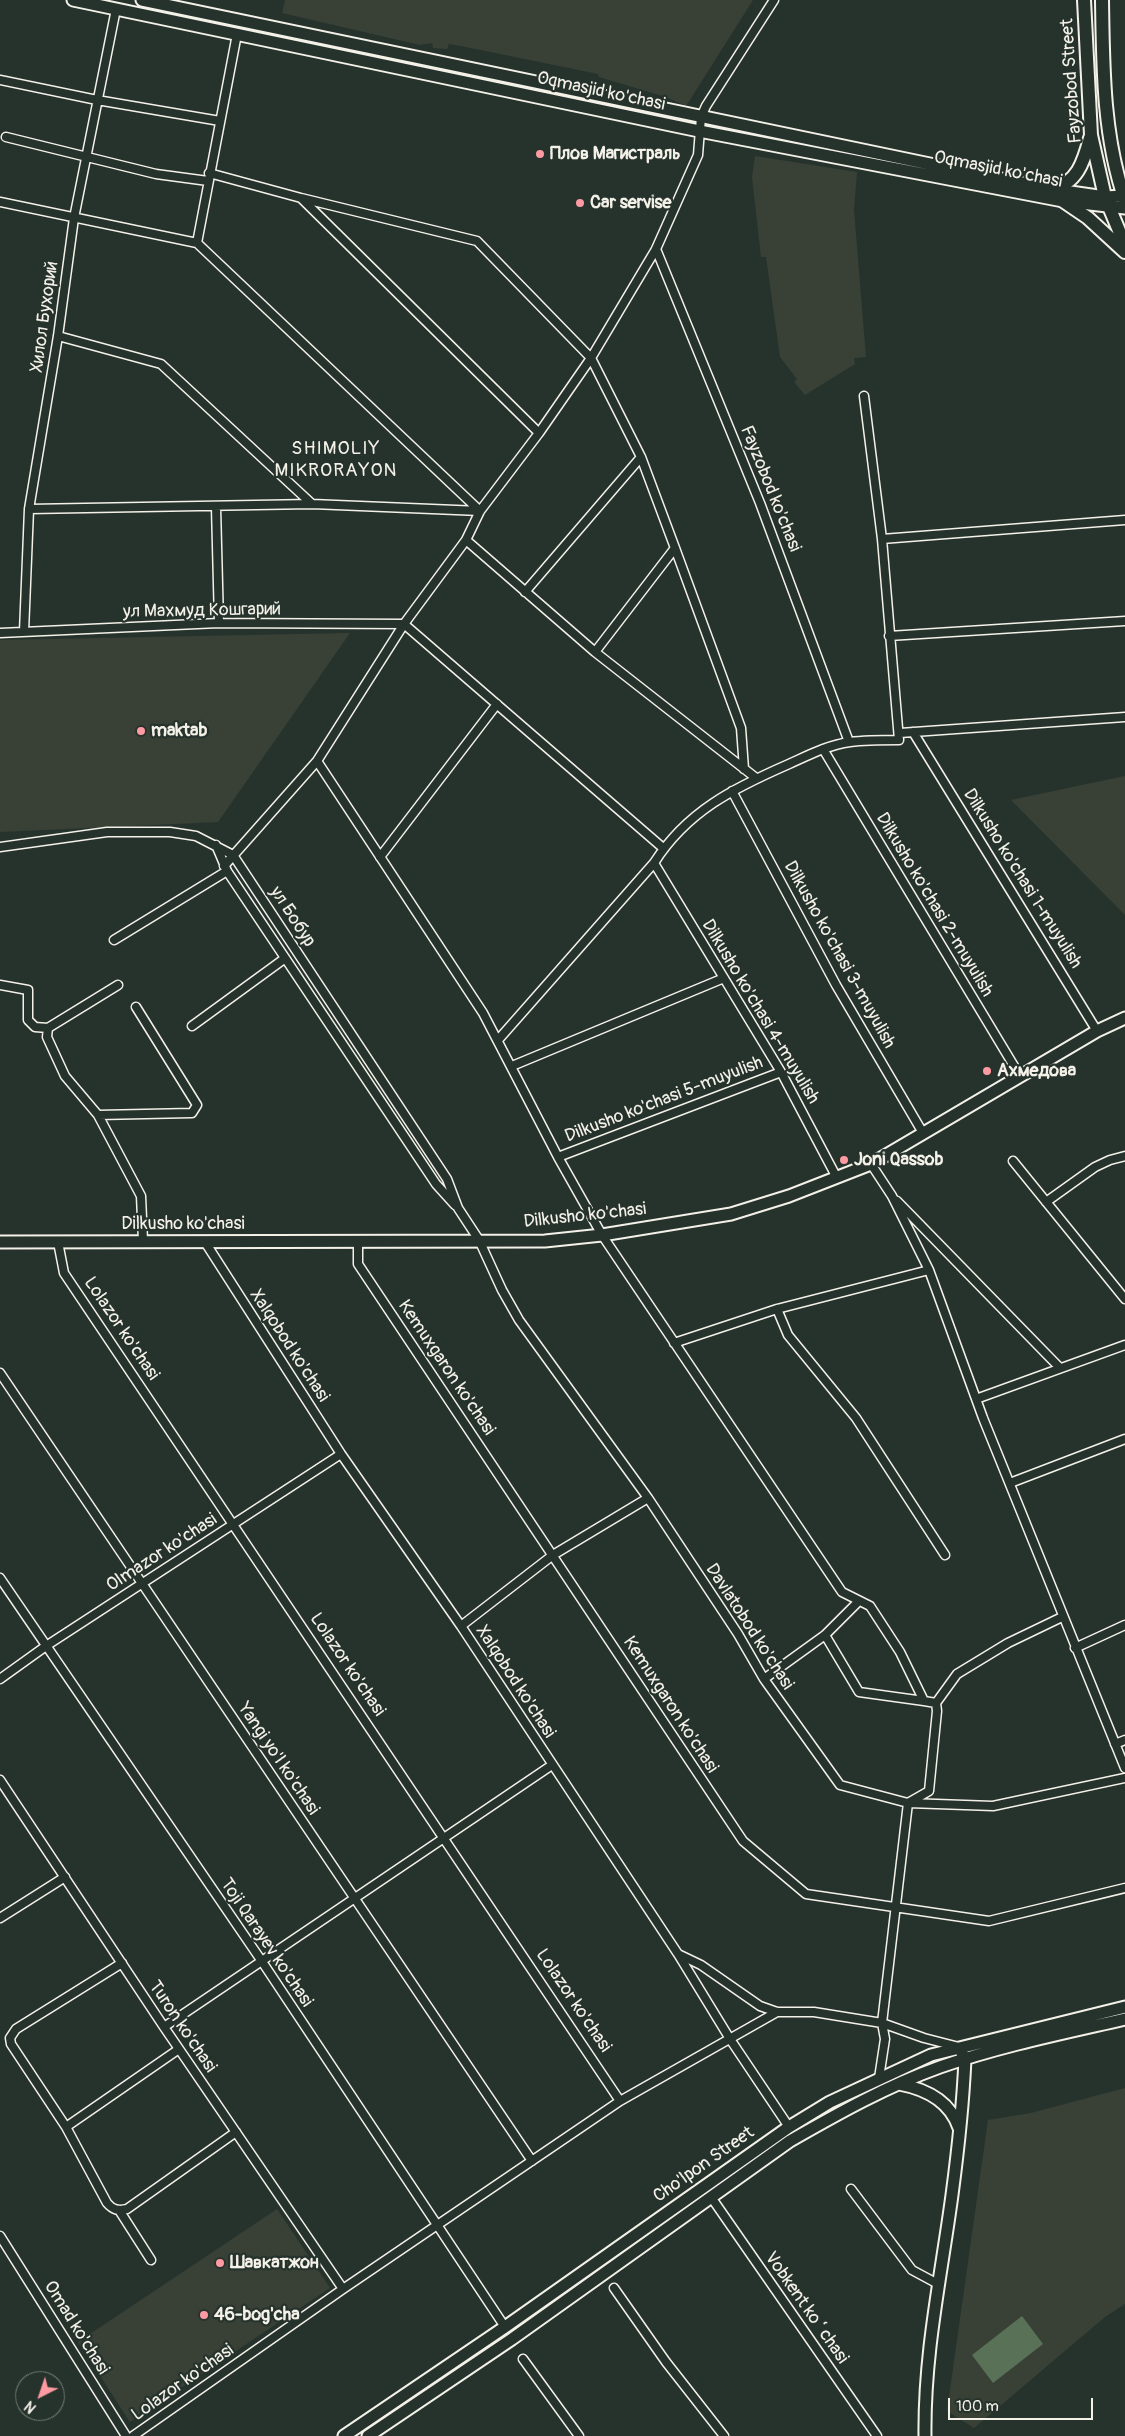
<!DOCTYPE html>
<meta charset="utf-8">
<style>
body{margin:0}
#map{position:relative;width:1125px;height:2436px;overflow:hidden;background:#26332d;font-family:Pangolin,sans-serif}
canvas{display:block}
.north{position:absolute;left:15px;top:2371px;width:50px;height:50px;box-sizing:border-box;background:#26332d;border:1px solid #787f78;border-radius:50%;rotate:221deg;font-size:14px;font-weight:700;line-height:20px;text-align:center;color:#f4f1e8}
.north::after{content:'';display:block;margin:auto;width:18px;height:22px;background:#ff9aa2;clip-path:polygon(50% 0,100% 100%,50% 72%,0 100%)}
.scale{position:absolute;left:948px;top:2398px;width:145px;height:22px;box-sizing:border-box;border:2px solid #f4f1e8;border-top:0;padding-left:6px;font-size:15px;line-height:18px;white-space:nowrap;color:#f4f1e8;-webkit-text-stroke:4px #26332d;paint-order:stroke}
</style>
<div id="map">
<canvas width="1125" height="2436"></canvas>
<div class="north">N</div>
<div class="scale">100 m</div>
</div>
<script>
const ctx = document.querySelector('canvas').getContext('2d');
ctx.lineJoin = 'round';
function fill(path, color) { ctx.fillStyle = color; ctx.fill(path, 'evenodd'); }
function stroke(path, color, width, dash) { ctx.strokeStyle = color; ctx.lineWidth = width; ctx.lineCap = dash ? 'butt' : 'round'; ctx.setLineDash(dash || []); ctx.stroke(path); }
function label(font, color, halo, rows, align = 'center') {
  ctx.font = font + ' Pangolin,sans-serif'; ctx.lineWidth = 4.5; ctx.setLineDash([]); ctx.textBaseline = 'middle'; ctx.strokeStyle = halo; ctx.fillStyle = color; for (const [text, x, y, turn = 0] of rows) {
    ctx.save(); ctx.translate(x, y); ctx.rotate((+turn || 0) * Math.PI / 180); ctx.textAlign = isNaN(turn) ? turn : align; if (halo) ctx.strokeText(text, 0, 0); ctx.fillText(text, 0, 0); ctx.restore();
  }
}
fill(new Path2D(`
 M285 0H753L686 106 666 97 599 77 598 74 466 47 449 44 447 49 433 48 432 43 420 45 282 13Z
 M755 156 857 172 854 210 866 357 854 358 855 364 805 395 794 382 797 379 780 357 766 257H761L752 177Z
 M350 633 218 822 0 832V640Z
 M1125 776V915L1011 800Z
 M1125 2088V2304L1105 2317 974 2428 947 2411 988 2120 1031 2113Z
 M277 2209 330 2288 130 2422 78 2342Z`), '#394137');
fill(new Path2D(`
 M1022 2316 1043 2344 993 2383 972 2355Z`), '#597157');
const street = new Path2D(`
 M0 80 97 100 220 121
 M6 137 156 174 208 181
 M209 173 301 198 477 241 591 358 641 457 675 548 741 728 744 769
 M302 199 539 433
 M0 202 197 243 480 511
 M197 243 237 34
 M656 249 760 503 849 742
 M58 336 161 364 312 504
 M216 507 219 623
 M29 509 312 504 480 511
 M882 539 1125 520
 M466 540 595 652 756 778
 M525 592 641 457
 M404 624 663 848
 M24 632 29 509 58 336 74 218 116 9
 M0 633 219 623 404 624
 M889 636 1125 621
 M595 652 675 548
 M913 732 1097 1031
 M900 733 1125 717
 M823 749 1020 1076
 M317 761 483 1013 558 1157 602 1235 842 1592 870 1606 900 1652 924 1701 936 1703
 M732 791 836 985 923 1133
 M216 845 227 871 436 1184 455 1205
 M0 847 107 832H170L196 836 233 855 447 1179 458 1208 479 1240 502 1290 519 1320 648 1498 738 1634 764 1679 840 1785 908 1803 993 1806 1125 1778
 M380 857 497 704
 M654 863 781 1072 837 1178
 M224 866 317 761 404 624 466 540 480 511 539 433 591 358 656 249 698 155 701 117 706 106 774 0
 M114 940 227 871
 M0 985 28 990V1020L35 1027 48 1028
 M118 985 48 1028 47 1037 65 1076 98 1115 141 1196 143 1241
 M192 1026 284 959
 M498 1040 654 863C687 811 734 788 789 764 809 755 828 745 850 742 866 740 883 740 899 740L882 539 864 396
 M512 1066 724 978
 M98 1115 192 1113 197 1105 136 1007
 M558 1157 781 1072
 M1013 1161 1125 1299
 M871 1164 892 1196 929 1270 983 1418 1125 1768
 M897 1201 1060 1368
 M1046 1202 1095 1167 1110 1160 1125 1156
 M58 1242 64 1273 620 2101
 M205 1242 341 1454 461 1626 678 1954 701 1965 760 2006 777 2012H814L882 2023 924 2038 959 2047
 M358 1243V1264L743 1841 806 1894 989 1921 1125 1888
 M777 1309 788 1335 856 1418 945 1555
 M674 1343 777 1309 929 1270
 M0 1373 532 2161
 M976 1399 1125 1345
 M1010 1483 1125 1439
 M0 1578 261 1960 505 2327
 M461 1626 553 1555 648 1498
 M825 1635 859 1692 924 1701
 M1075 1648 1125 1625
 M0 1679 46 1646 341 1454
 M764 1679 825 1635 859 1601
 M1115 1744 1125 1740
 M0 1780 164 2027 343 2289
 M0 1918 65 1877
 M678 1954 730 2039 789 2127
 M122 1963 16 2029 10 2038 11 2044 66 2127 107 2203C113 2210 118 2211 127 2209L236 2132
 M164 2027 552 1765
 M879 2078 885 2039 882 2023 908 1803 929 1791 937 1711 936 1703 957 1674 1008 1643 1062 1617
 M66 2127 179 2049
 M851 2189 912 2270 938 2284
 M711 2197 877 2436
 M119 2210 151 2260
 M0 2236 126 2436
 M614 2288 666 2362 724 2436
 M523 2359 579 2436
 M133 2436 343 2289 620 2101 777 2012`);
const secondary = new Path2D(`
 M73 0 699 131 1063 201 1125 208
 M142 0 1050 189 1105 197 1124 196
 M0 1242 545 1241 602 1235 731 1214 789 1196 871 1164 1097 1031 1125 1018
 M899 2084C926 2089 950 2101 959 2128
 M344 2436 505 2327 789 2127 830 2102 931 2055 1125 2007
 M368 2436 512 2339 790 2141C839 2113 887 2086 940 2067 1000 2046 1064 2033 1125 2019
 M925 2436C924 2353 941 2277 952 2195 958 2150 963 2104 965 2059L962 2053`);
const primary = new Path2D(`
 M1084 0 1091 135 1105 197 1125 245
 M1102 0C1103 67 1103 136 1125 200
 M1050 189C1077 185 1084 161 1090 138
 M1063 201 1088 218 1125 252`);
stroke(street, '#f4f1e8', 11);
stroke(secondary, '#f4f1e8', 15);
stroke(primary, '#f4f1e8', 16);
stroke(street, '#26332d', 8);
stroke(secondary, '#26332d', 11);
stroke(primary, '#26332d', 12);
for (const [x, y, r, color] of [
 [540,154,5,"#ff9aa2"],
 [580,203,5,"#ff9aa2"],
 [141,731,5,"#ff9aa2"],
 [987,1071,5,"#ff9aa2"],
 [844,1160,5,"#ff9aa2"],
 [220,2263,5,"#ff9aa2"],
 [204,2315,5,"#ff9aa2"]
]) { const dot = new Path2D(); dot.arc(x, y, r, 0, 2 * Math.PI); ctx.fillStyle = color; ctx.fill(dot); stroke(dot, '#26332d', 2); }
label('18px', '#f4f1e8', '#26332d', [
 ["Fayzobod Street",1072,81,-94],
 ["Oqmasjid ko'chasi",601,92,12],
 ["Oqmasjid ko'chasi",998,170,11],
 ["Хилол Бухорий",45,317,-82],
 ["Fayzobod ko'chasi",770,489,68],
 ["ул Махмуд Кошгарий",202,611,-1],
 ["Dilkusho ko'chasi 1-muyulish",1022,879,58],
 ["Dilkusho ko'chasi 2-muyulish",934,905,59],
 ["ул Бобур",292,917,57],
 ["Dilkusho ko'chasi 3-muyulish",839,955,61],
 ["Dilkusho ko'chasi 4-muyulish",760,1012,59],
 ["Dilkusho ko'chasi 5-muyulish",664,1100,-21],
 ["Dilkusho ko'chasi",585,1216,-6],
 ["Dilkusho ko'chasi",183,1224],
 ["Lolazor ko'chasi",121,1329,56],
 ["Xalqobod ko'chasi",289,1346,57],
 ["Kemuxgaron ko'chasi",446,1368,56],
 ["Olmazor ko'chasi",162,1553,-33],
 ["Davlatobod ko'chasi",749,1627,57],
 ["Lolazor ko'chasi",347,1665,56],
 ["Xalqobod ko'chasi",515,1682,57],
 ["Kemuxgaron ko'chasi",670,1705,57],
 ["Yangi yo'l ko'chasi",278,1759,56],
 ["Toji Qarayev ko'chasi",266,1943,56],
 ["Lolazor ko'chasi",573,2001,56],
 ["Turon ko'chasi",182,2027,56],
 ["Cho'lpon Street",704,2165,-35],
 ["Vobkent koʻchasi",806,2308,55],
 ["Omad ko'chasi",76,2328,58],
 ["Lolazor ko'chasi",183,2383,-35]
]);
label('bold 18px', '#f4f1e8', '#26332d', [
 ["Плов Магистраль",550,154],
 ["Car servise",590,203],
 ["maktab",151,731],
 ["Ахмедова",997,1071],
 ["Joni Qassob",854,1160],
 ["Шавкатжон",230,2263],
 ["46-bog'cha",214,2315]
], 'left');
ctx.letterSpacing = '1px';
label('19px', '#f4f1e8', '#26332d', [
 ["SHIMOLIY",336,449],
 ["MIKRORAYON",336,471]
]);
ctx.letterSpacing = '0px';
</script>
